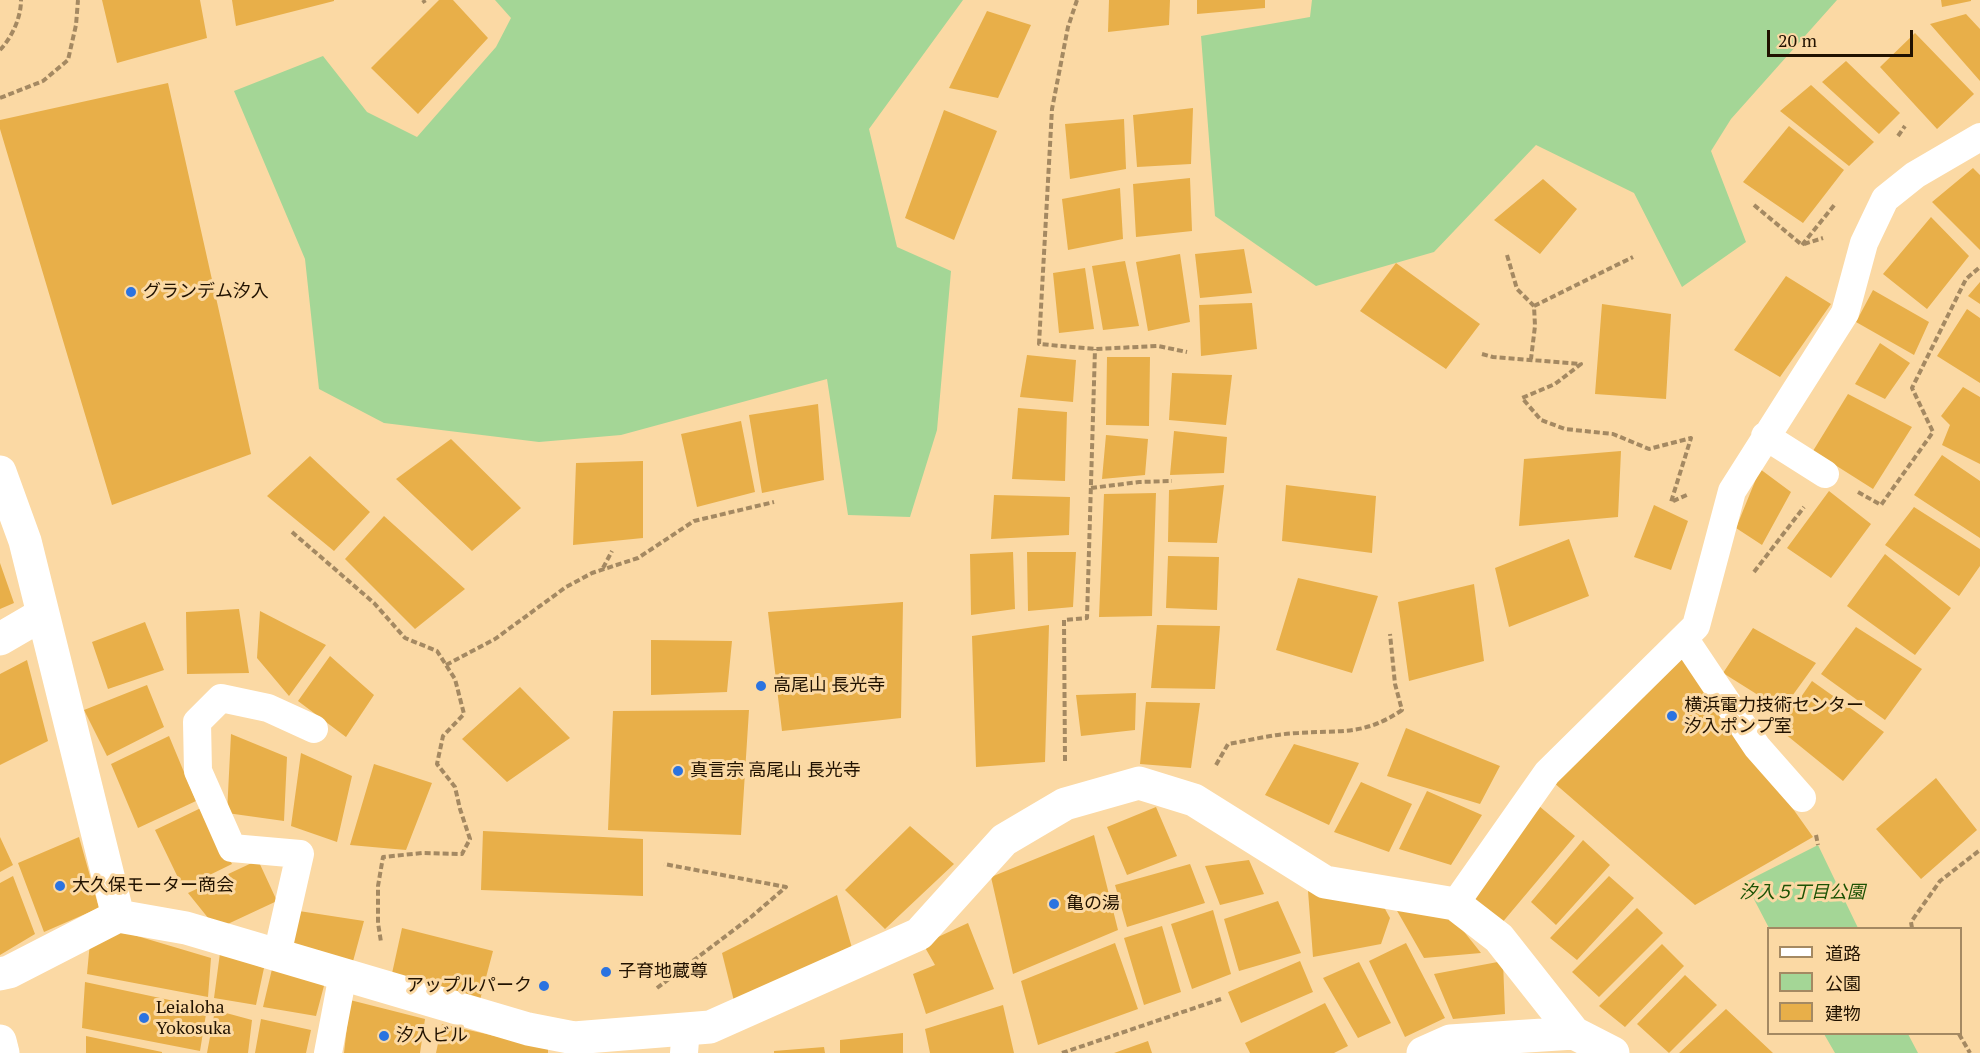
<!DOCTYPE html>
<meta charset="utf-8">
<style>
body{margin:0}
#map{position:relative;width:1980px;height:1053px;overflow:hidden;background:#fbd9a4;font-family:"PT Serif","Noto Sans JP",serif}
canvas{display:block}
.legend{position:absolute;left:1767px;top:927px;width:195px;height:108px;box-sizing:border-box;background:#fbd9a4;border:2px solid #a48962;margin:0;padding:8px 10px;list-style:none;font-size:18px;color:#211200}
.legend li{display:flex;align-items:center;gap:12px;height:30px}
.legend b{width:30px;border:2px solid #a48962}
.scale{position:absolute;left:1767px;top:30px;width:146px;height:27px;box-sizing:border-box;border:3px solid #211200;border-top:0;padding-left:8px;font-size:18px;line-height:21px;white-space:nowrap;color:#211200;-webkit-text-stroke:4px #fbd9a4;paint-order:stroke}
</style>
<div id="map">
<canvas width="1980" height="1053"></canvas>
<ul class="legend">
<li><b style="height:8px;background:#fff"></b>道路</li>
<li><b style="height:16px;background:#a4d696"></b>公園</li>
<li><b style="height:16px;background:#e8af49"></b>建物</li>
</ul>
<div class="scale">20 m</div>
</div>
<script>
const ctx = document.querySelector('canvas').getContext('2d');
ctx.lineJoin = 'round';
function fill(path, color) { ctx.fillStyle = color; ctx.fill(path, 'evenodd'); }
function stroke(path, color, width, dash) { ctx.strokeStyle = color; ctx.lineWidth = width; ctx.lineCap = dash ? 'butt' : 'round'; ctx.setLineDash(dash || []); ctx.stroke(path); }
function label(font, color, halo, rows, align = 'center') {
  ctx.font = font + ' "PT Serif","Noto Sans JP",serif'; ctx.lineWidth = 6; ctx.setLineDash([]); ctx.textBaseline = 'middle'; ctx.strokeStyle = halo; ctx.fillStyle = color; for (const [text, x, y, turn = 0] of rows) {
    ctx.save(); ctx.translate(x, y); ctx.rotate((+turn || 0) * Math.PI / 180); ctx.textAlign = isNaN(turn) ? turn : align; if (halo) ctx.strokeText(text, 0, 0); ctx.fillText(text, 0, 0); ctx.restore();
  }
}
fill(new Path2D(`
 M495 0H963L869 129 897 247 951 271 937 430 910 517 848 515 827 379 621 435 539 442 384 423 319 389 305 259 234 91 323 56 367 112 417 137 496 47 511 18Z
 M1312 0H1837L1731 119 1711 151 1746 242 1682 287 1634 193 1536 145 1434 252 1316 286 1215 216 1201 36 1310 17Z
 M1818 845 1858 928H1769L1745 882Z
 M1824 1034H1908L1918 1053H1835Z`), '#a4d696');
fill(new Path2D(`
 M102 0H200L207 38 117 63Z
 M232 0H334V1L236 26Z
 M439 0H453L488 38 418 114 371 68Z
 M1109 0H1170L1169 25 1108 32Z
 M1197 0H1265V8L1197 14Z
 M1941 0H1971V1L1942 7Z
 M987 11 1031 25 998 98 949 88Z
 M1966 14 1980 29V81L1930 24Z
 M1915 33 1974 94 1937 129 1880 67Z
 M1846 61 1900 113 1879 134 1822 82Z
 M168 83 251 454 112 505 0 129V120Z
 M1811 85 1874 142 1849 166 1780 111Z
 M1193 108 1191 164 1137 167 1133 115Z
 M944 110 997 131 954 240 905 218Z
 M1124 119 1126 169 1070 179 1065 124Z
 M1789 126 1844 170 1803 223 1743 182Z
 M1973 168 1980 175V250L1932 202Z
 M1190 178 1192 231 1136 237 1133 184Z
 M1543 179 1577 209 1540 254 1494 220Z
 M1120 188 1123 239 1068 250 1062 199Z
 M1931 217 1969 256 1927 309 1883 274Z
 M1244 249 1252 293 1200 298 1195 254Z
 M1180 254 1190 322 1148 331 1136 262Z
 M1125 261 1139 326 1103 330 1092 266Z
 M1396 263 1480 324 1446 369 1360 311Z
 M1085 268 1094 329 1059 333 1053 273Z
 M1786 276 1831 304 1780 377 1734 350Z
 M1980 282V304L1968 296Z
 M1873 290 1929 322 1914 355 1856 322Z
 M1252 303 1257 349 1201 356 1199 305Z
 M1602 304 1671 314 1666 399 1595 394Z
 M1967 309 1980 318V383L1937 356Z
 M1880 343 1910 363 1885 399 1855 384Z
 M1027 355 1076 360 1073 402 1020 397Z
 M1107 357H1150L1149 426 1106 425Z
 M1172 373 1232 375 1226 425 1169 420Z
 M1963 387 1980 397V464L1942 445 1950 425 1941 416Z
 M1848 394 1912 427 1873 489 1813 451Z
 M818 404 824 480 762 493 749 415Z
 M1018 408 1067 412 1065 481 1012 479Z
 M741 421 755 492 697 507 681 434Z
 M1174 431 1227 437 1224 473 1170 475Z
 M1106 435 1148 439 1145 475 1102 479Z
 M451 439 521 508 472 551 396 479Z
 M1621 451 1618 517 1519 526 1524 459Z
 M1942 455 1980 481V538L1914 495Z
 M310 456 370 512 334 551 267 496Z
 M643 461V538L573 545 576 463Z
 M1760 469 1791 492 1762 545 1736 528Z
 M1224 485 1217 543 1168 542 1169 490Z
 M1286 485 1376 496 1372 553 1282 541Z
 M1829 491 1871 524 1831 578 1787 548Z
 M1156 493 1152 616 1099 617 1104 494Z
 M994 495 1070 497 1069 535 991 539Z
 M1654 505 1688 521 1671 570 1634 557Z
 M1914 507 1980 549V566L1959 596 1885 545Z
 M384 516 465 589 415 629 345 559Z
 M1569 539 1589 596 1509 627 1495 568Z
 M1013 552 1015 609 971 615 970 554Z
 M1027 552H1076L1073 607 1028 611Z
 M1885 554 1951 608 1915 655 1847 606Z
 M1168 556 1219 557 1217 610 1166 608Z
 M0 563 14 603 0 609Z
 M1298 578 1378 596 1352 673 1276 650Z
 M1474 584 1484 661 1409 681 1398 602Z
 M903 602 901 718 782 731 768 612Z
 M239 609 249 673 187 674 186 612Z
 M260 611 326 645 289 696 257 658Z
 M145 622 164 670 108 689 92 642Z
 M1049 625 1045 762 976 767 972 636Z
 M1157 625 1220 626 1215 689 1151 688Z
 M1856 627 1922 669 1885 720 1821 674Z
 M1753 628 1816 663 1782 710 1723 673Z
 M651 640 732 641 727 692 651 695Z
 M1681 651 1813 837 1695 905 1553 782Z
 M330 656 374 695 346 737 298 701Z
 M27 660 48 741 0 765V674Z
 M1812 681 1884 732 1843 781 1779 729Z
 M147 685 164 727 107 756 84 710Z
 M520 687 570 738 507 782 462 739Z
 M1136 693 1135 730 1081 736 1076 695Z
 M1146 702 1200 703 1191 768 1140 764Z
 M749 710 741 835 608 830 613 711Z
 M1406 728 1500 766 1480 804 1387 776Z
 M231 734 287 757 284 821 227 813Z
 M169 736 196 801 138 828 111 764Z
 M1294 744 1359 763 1329 825 1265 795Z
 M301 753 352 776 337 842 291 826Z
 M374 764 432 783 406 850 350 845Z
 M1936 778 1977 830 1921 879 1876 829Z
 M1361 782 1412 804 1389 852 1334 832Z
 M1427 791 1482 815 1451 865 1399 849Z
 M1539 806 1575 836 1501 924 1470 899Z
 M203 807 232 864 183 888 155 830Z
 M1156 807 1177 856 1127 875 1107 827Z
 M910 826 954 864 885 929 845 890Z
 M483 831 643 839V896L481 890Z
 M1094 835 1118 930 1013 974 991 877Z
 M0 837 13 865 0 872Z
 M79 837 99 908 44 932 18 863Z
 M1583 840 1610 865 1556 925 1531 902Z
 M258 860 277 901 217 929 188 893Z
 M1249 860 1264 894 1220 905 1205 866Z
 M1190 864 1205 903 1127 927 1115 885Z
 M13 876 35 934 0 955V883Z
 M1609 876 1634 898 1577 960 1550 938Z
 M1308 891 1379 898 1390 918 1381 944 1313 957Z
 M837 895 852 948 734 1001 722 953Z
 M1278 901 1301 953 1239 971 1224 919Z
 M1637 908 1663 933 1599 997 1572 972Z
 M1396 909 1454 919 1481 953 1424 958Z
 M1213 910 1231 974 1192 989 1171 924Z
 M299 911 364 921 352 965 287 948Z
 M968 923 994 989 926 1014 913 974 935 965 923 944Z
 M1162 926 1181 992 1144 1005 1124 938Z
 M402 928 493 951 480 1000 391 978Z
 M117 930 211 958 208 997 87 974 90 942Z
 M1115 943 1138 1009 1038 1045 1021 981Z
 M1406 943 1445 1018 1405 1037 1369 961Z
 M1662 944 1684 966 1625 1027 1599 1006Z
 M220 953 264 968 256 1005 214 998Z
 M1300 961 1313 992 1241 1023 1228 992Z
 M1503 961 1505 1014 1453 1019 1434 974Z
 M1359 962 1391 1023 1358 1038 1323 978Z
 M272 969 325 982 316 1016 263 1007Z
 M1685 975 1717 1005 1669 1053 1637 1024Z
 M85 982 207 1008 200 1051 82 1028Z
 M350 1000 425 1019 420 1053H344Z
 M1325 1003 1348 1046 1334 1053H1250L1245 1043Z
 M1003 1005 1014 1053H930L925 1029Z
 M1726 1009 1773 1053H1679Z
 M215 1010 252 1020 248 1053H207Z
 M261 1019 311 1030 306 1053H255Z
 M442 1024 548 1048V1053H436Z
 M903 1033V1053H840V1040Z
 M86 1036 162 1052V1053H86Z
 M1148 1041 1152 1053H1114Z
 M824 1047 825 1053H774V1051Z`), '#e8af49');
stroke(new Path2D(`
 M423 0 425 3
 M1077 0 1068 27 1052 109 1039 344 1095 349 1158 346 1187 352
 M0 50C12 37 21 18 21 0
 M0 98 43 81 68 60 76 25 78 0
 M1898 136 1905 126
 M1754 205 1802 245
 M1804 244 1823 238
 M1802 245 1836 203
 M1507 255 1517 289 1534 306 1535 326 1531 359
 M1534 306 1633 257
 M1482 354 1493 357 1581 364 1555 384 1522 398 1541 420 1565 429 1613 434 1649 449 1691 438 1671 502 1689 494
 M1091 488 1139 482 1172 481
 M1858 492 1881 505 1933 432 1912 388 1966 279 1980 267
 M292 532 374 603 405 638 437 651 455 679 464 714 443 736 437 764 455 787 460 809 470 839 462 854 422 853 383 857 378 886V923L381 942
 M603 568 612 551
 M1754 572 1804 507
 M446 665 495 639 566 587 592 573 638 558 694 521 774 502
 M1065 761 1064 620 1087 618 1095 349
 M1216 765 1228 744C1251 740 1274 734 1298 733 1340 730 1364 736 1402 710L1395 684 1390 634
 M1816 835 1818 845
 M1912 928 1911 922 1940 881 1980 850
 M657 988 751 917 786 887 664 864
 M1959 1034 1970 1053
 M1062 1053 1221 999`), '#a48962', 4, [6, 3]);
stroke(new Path2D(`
 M1765 436 1825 474
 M1684 638 1757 747 1802 798
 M1455 904 1547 773 1696 626 1732 491 1845 313 1864 243 1885 199 1915 175 1980 137
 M277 955 300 854 232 848 198 771 197 722 221 698 268 708 314 729
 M328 1053 343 974
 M684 1053 686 1028`), '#fff', 28);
stroke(new Path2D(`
 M0 472 25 541 118 916
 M0 639 43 614
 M0 974 9 972 118 916 186 928 528 1029 574 1038 710 1027 919 934 1004 840 1065 804 1139 783 1194 800 1325 882 1455 904 1499 938 1574 1033 1613 1053
 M1423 1053 1450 1041 1574 1033`), '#fff', 33);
stroke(new Path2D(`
 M0 1041 3 1053`), '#fff', 33);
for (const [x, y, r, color] of [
 [131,292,6,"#2b73e0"],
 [761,686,6,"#2b73e0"],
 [1672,716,6,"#2b73e0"],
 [678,771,6,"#2b73e0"],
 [60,886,6,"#2b73e0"],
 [1054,904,6,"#2b73e0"],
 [606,972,6,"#2b73e0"],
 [544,986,6,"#2b73e0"],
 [144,1018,6,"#2b73e0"],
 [384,1036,6,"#2b73e0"]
]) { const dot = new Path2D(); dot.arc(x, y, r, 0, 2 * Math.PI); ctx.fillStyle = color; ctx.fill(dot); stroke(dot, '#fbd9a4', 2); }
label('18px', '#211200', '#fbd9a4', [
 ["グランデム汐入",143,292],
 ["高尾山 長光寺",773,686],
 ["横浜電力技術センター",1684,706],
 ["汐入ポンプ室",1684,727],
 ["真言宗 高尾山 長光寺",690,771],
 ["大久保モーター商会",72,886],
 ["亀の湯",1066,904],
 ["子育地蔵尊",618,972],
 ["アップルパーク",532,986,"right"],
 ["Leialoha",156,1008],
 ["Yokosuka",156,1029],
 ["汐入ビル",396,1036]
], 'left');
label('italic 18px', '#1b5203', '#fbd9a4', [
 ["汐入５丁目公園",1802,893]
]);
</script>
